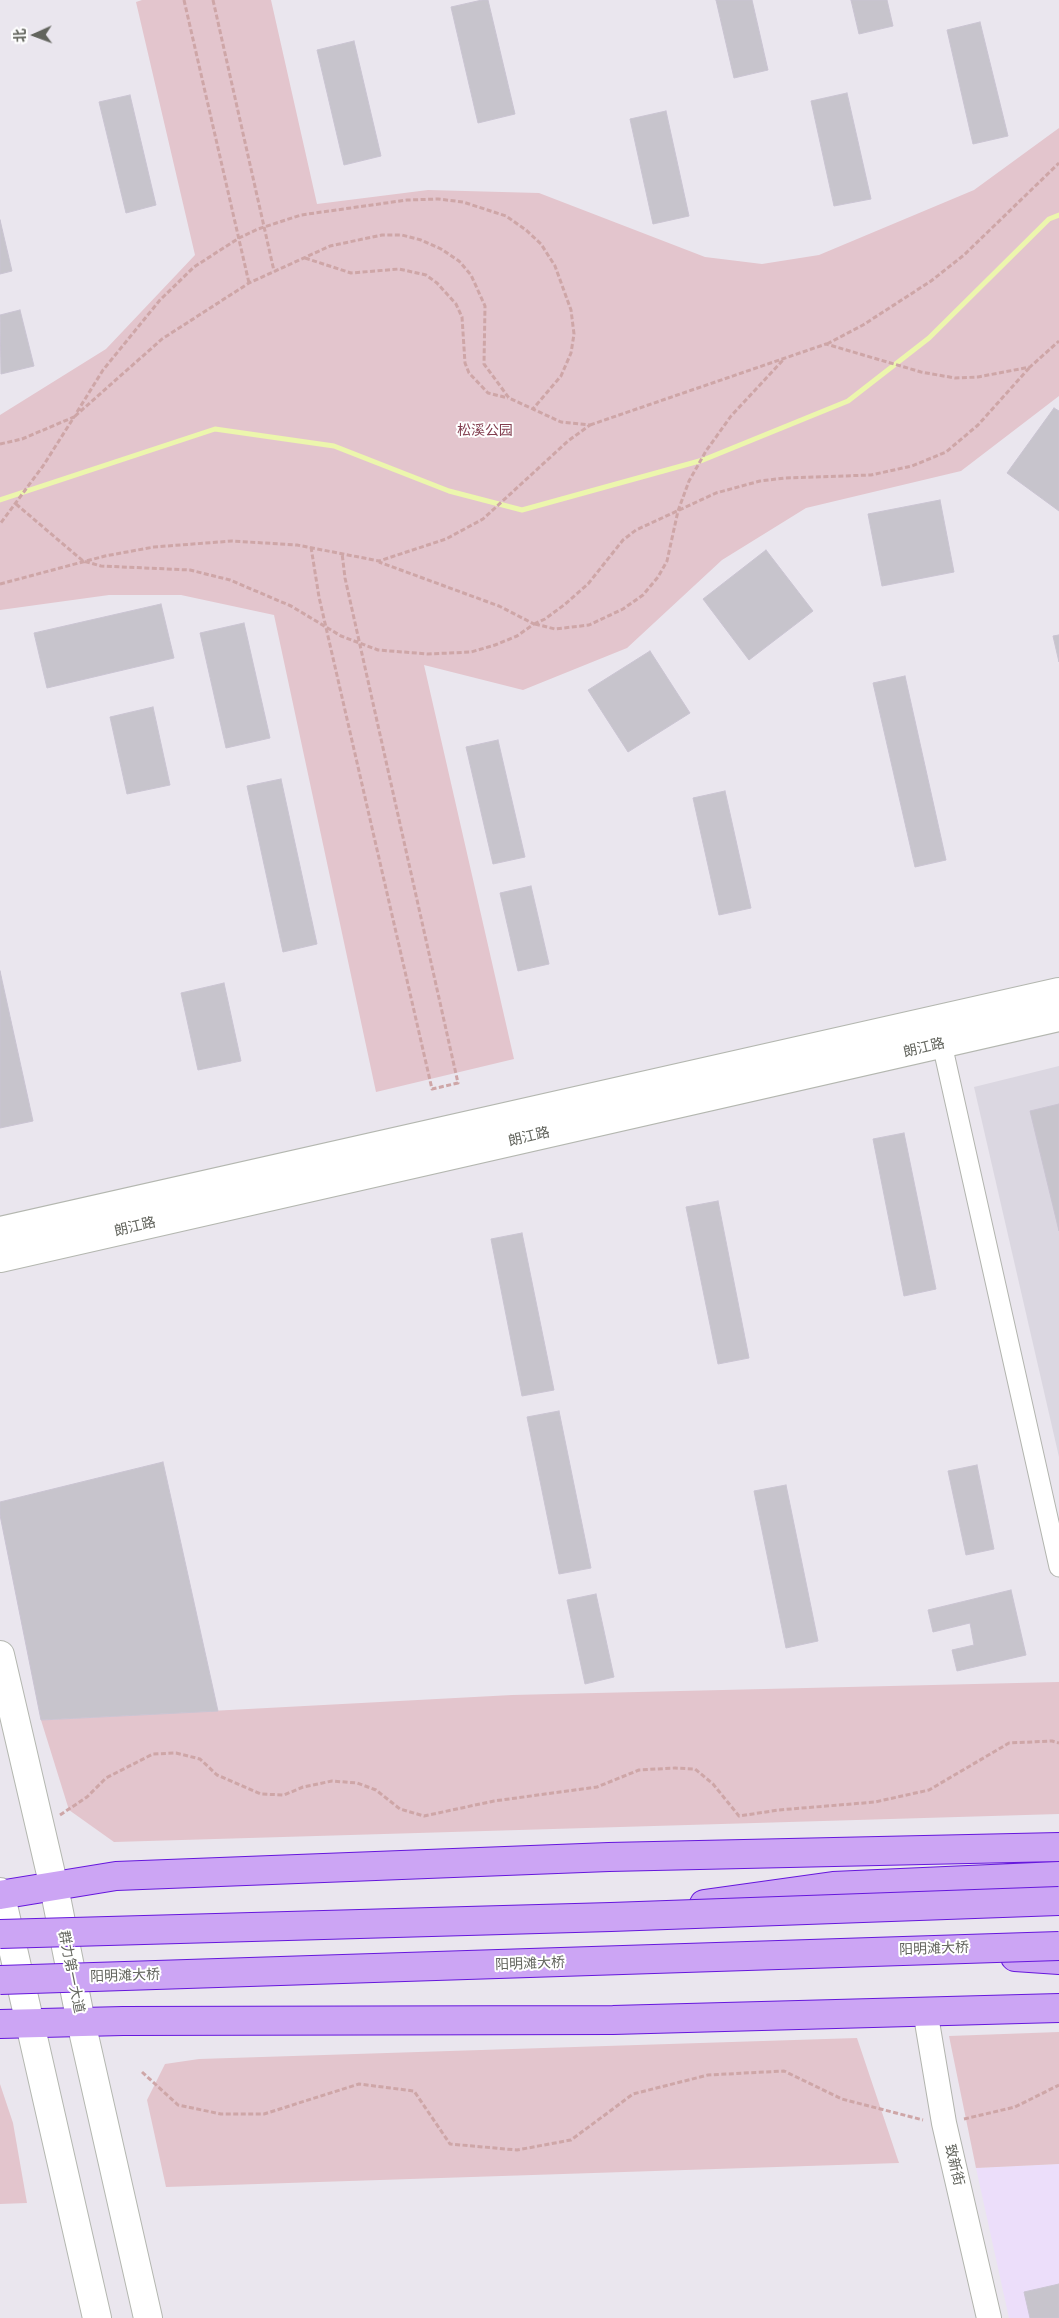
<!DOCTYPE html>
<html>
<head>
<meta charset="utf-8">
<style>
  body { margin:0 }
  #map { position:relative; width:1059px; height:2318px; overflow:hidden; background:#eae6ee; font-family:"PT Sans Narrow","Noto Sans SC",sans-serif }
  canvas { display:block }
  .north { position:absolute; left:10px; top:10px; width:50px; height:50px; -webkit-text-stroke:4px #fff; paint-order:stroke; rotate:268deg; font-size:14px; font-weight:700; line-height:20px; text-align:center; color:#62645d }
  .north::after { content:''; display:block; margin:auto; width:18px; height:22px; background:#62645d; clip-path:polygon(50% 0,100% 100%,50% 72%,0 100%) }
</style>
</head>
<body>
<div id="map">
<canvas width="1059" height="2318"></canvas>
<div class="north">北</div>
</div>
<script>
const context = document.querySelector('canvas').getContext('2d');
context.lineJoin = 'round';
function paint(path, color) {
  context.fillStyle = color;
  context.fill(path, 'evenodd');
}
function shape(rows) {
  const path = new Path2D();
  for (const r of rows) {
    path.moveTo(r[0], r[1]);
    for (let i = 2; i < r.length; i += 2) path.lineTo(r[i], r[i + 1]);
  }
  return path;
}
function trace(path, color, width, dash) {
  context.strokeStyle = color;
  context.lineWidth = width;
  context.lineCap = dash ? 'butt' : 'round';
  context.setLineDash(dash || []);
  context.stroke(path);
}
function write(font, color, halo, rows, align = 'center') {
  context.font = font + ' "PT Sans Narrow","Noto Sans SC",sans-serif';
  context.lineWidth = 4;
  context.setLineDash([]);
  context.textBaseline = 'middle';
  context.strokeStyle = halo;
  context.fillStyle = color;
  for (const [text, x, y, turn = 0] of rows) {
    context.save();
    context.translate(x, y);
    context.rotate((+turn || 0) * Math.PI / 180);
    context.textAlign = isNaN(turn) ? turn : align;
    if (halo) context.strokeText(text, 0, 0);
    context.fillText(text, 0, 0);
    context.restore();
  }
}
const commercial = shape([
  [1059,2164,1059,2318,1009,2318,976,2168]
]);
const education = shape([
  [1059,1066,1059,1457,974,1087]
]);
const green = shape([
  [142,0,271,0,317,204,428,190,539,193,705,257,762,264,819,255,974,190,1059,128,1059,396,961,471,806,508,722,560,627,648,523,690,424,665,514,1059,376,1092,274,615,181,595,109,595,0,610,0,415,106,349,195,255,136,2],
  [1059,1682,1059,1814,114,1842,69,1810,41,1720,512,1695],
  [1059,2032,1059,2164,976,2168,949,2036],
  [857,2038,899,2163,166,2187,147,2100,165,2064,199,2059],
  [0,2084,13,2123,27,2203,0,2204]
]);
const stream = shape([
  [0,500,215,429,334,446,449,491,522,510,703,460,848,401,929,338,1049,219,1059,215]
]);
const building = shape([
  [482,0,488,0,515,114,478,123,451,7,482,0],
  [716,0,752,0,768,70,734,78,716,0],
  [851,0,887,0,893,26,859,34,851,0],
  [980,22,1008,136,973,144,947,30,980,22],
  [354,41,381,156,344,165,317,50,354,41],
  [847,93,871,199,834,206,811,101,847,93],
  [130,95,156,205,126,213,99,102,130,95],
  [666,111,689,216,653,224,630,119,666,111],
  [0,220,12,271,0,274,0,220],
  [20,310,34,366,1,374,0,315,20,310],
  [1054,408,1059,411,1059,511,1007,473,1054,408],
  [940,500,954,572,882,586,868,514,940,500],
  [766,550,813,611,749,660,703,599,766,550],
  [161,604,174,658,47,688,34,633,161,604],
  [244,623,270,738,226,748,200,633,244,623],
  [1059,635,1059,662,1053,636,1059,635],
  [650,651,690,713,628,752,588,690,650,651],
  [905,676,946,860,915,867,873,683,905,676],
  [153,707,170,785,127,794,110,717,153,707],
  [498,740,525,857,493,864,466,747,498,740],
  [281,779,317,944,283,952,247,786,281,779],
  [725,791,751,908,719,915,693,798,725,791],
  [531,886,549,964,518,971,500,893,531,886],
  [0,971,33,1121,0,1128,0,971],
  [224,983,241,1061,198,1070,181,993,224,983],
  [1059,1104,1059,1231,1030,1111,1059,1104],
  [904,1133,936,1289,904,1296,873,1139,904,1133],
  [718,1201,749,1358,718,1364,686,1207,718,1201],
  [522,1233,554,1390,522,1396,491,1239,522,1233],
  [559,1411,591,1568,559,1574,527,1417,559,1411],
  [163,1462,218,1711,41,1720,0,1515,0,1502,163,1462],
  [977,1465,994,1549,966,1555,948,1471,977,1465],
  [786,1485,818,1641,786,1648,754,1491,786,1485],
  [1011,1590,1026,1655,957,1671,952,1650,974,1645,970,1623,933,1632,928,1610,1011,1590],
  [596,1594,614,1677,585,1684,567,1600,596,1594],
  [1059,2284,1059,2318,1030,2318,1024,2292,1059,2284]
]);
const path = shape([
  [184,0,249,283],
  [213,0,274,271],
  [305,258,351,273,399,269,426,275,437,283,456,304,462,317,465,363,469,373,488,393,508,398],
  [827,344,863,325,931,281,964,255,1059,163],
  [77,412,103,370,160,300,194,267,239,238,258,229,301,215,407,200,438,199,463,202,506,216,526,230,541,244,555,266,571,310,574,334,571,353,561,376,532,410],
  [590,425,826,344,921,372,955,378,978,377,1030,367,1059,341],
  [0,444,22,439,74,417,43,466,0,524],
  [16,504,83,561,101,566,190,570,230,580,291,606,341,636,378,650,428,654,471,652,495,645,517,636,534,624,499,606,379,562],
  [311,547,319,597,432,1089,458,1083,345,578,342,553],
  [0,584,105,556,154,547,232,541,297,545,379,561,446,539,483,519,568,441,590,425,561,422,509,398,484,364,485,306,471,275,459,261,441,249,421,240,402,235,382,235,330,246,249,283,162,339,74,417],
  [534,624,545,619,564,605,588,584,623,540,636,530,716,493,760,481,785,478,871,475,912,466,946,452,978,425,1030,367],
  [535,624,555,629,589,625,623,609,643,595,658,577,667,561,678,511,689,481,706,451,731,416,783,360],
  [60,1815,87,1797,106,1778,153,1754,176,1753,200,1759,217,1775,261,1794,284,1795,303,1787,332,1781,357,1783,376,1790,400,1809,424,1816,494,1801,597,1787,639,1770,675,1768,695,1769,713,1784,739,1816,779,1810,875,1802,929,1790,1009,1743,1052,1741,1059,1743],
  [142,2072,178,2105,221,2114,264,2114,359,2084,414,2091,450,2144,517,2150,571,2140,633,2094,708,2075,784,2071,842,2099,923,2120],
  [964,2119,1015,2107,1059,2085]
]);
const minor = shape([
  [942,1044,1059,1567]
]);
const tertiary = shape([
  [925,2010,944,2123,989,2318]
]);
const secondary = shape([
  [0,1231,1059,992],
  [0,1258,1059,1017],
  [0,1655,54,1887,81,2022,148,2318],
  [0,1892,97,2318]
]);
const trunk = shape([
  [0,1895,116,1876,609,1857,1059,1847],
  [704,1904,833,1886,1059,1876],
  [1015,1957,1059,1960],
  [0,2024,123,2021,613,2020,1059,2008]
]);
const trunkBridge = shape([
  [0,1934,611,1917,1059,1901],
  [0,1980,1059,1946]
]);
const parkNames = [
  ["松溪公园",485,431]
];
const streetNames = [
  ["朗江路",924,1048,-13],
  ["朗江路",529,1137,-13],
  ["朗江路",135,1227,-13],
  ["阳明滩大桥",934,1949,-2],
  ["阳明滩大桥",530,1964,-2],
  ["群力第一大道",71,1972,79],
  ["阳明滩大桥",125,1976,-2],
  ["致新街",954,2165,77]
];
paint(commercial, '#ecdefa');
paint(education, '#dbd7e1');
paint(green, '#e3c5cd');
trace(stream, '#ecf6ad', 5);
paint(building, '#c7c4cc');
trace(building, '#cac4d2', 1);
trace(minor, '#b2b4ae', 21);
trace(tertiary, '#b2b4ae', 26);
trace(secondary, '#b4b7b0', 30);
trace(trunk, '#6517dc', 30);
trace(path, '#cea6a7', 3, [5, 2.5]);
trace(minor, '#fff', 19);
trace(tertiary, '#fff', 24);
trace(secondary, '#fff', 28);
trace(trunk, '#cca5f4', 28);
trace(trunkBridge, '#6517dc', 30, []);
trace(trunkBridge, '#cca5f4', 28);
write('14px', '#823e4f', '#fff', parkNames);
write('14px', '#62645d', '#fff', streetNames);
</script>
</body>
</html>
